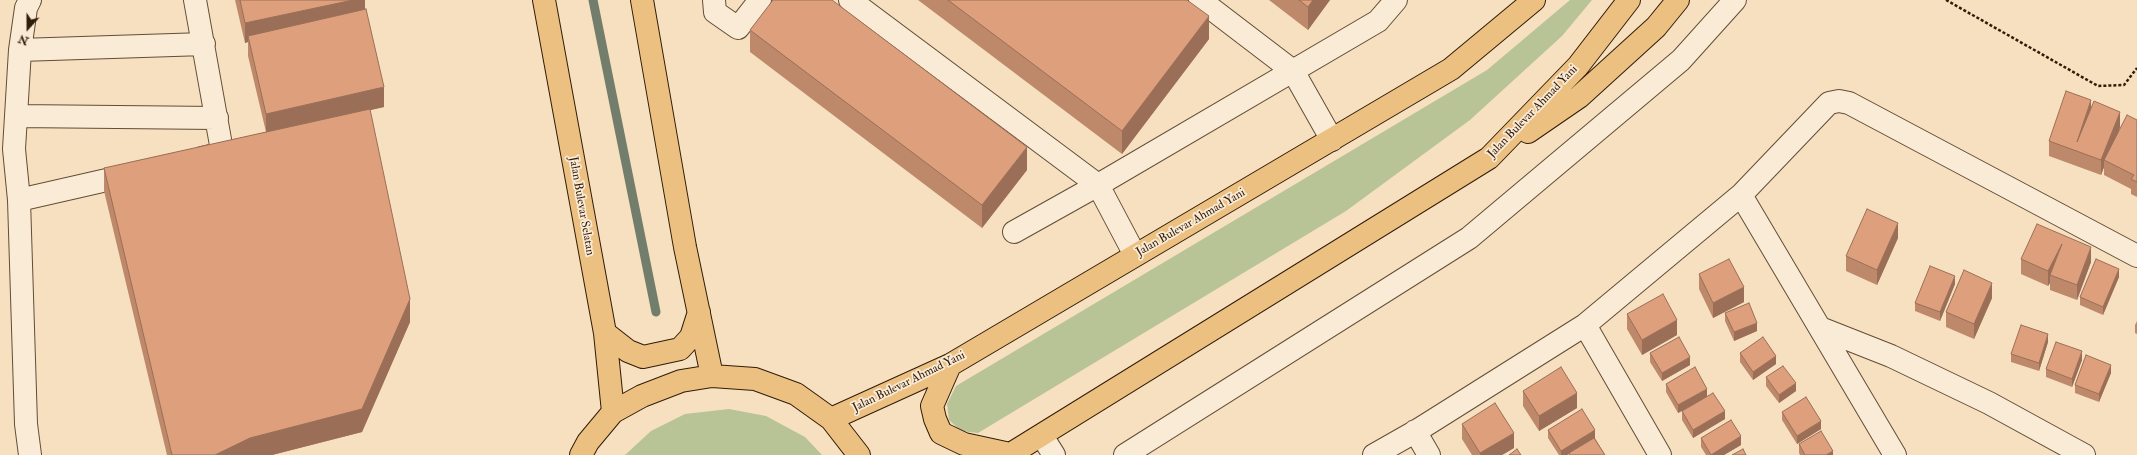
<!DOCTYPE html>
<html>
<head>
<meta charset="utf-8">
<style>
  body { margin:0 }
  #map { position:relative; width:2137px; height:455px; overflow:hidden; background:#f7e0c0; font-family:"IM FELL Double Pica",serif }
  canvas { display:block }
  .north { position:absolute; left:8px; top:8px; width:40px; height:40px; -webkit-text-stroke:3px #faebd6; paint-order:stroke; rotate:201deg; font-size:11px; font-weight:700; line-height:16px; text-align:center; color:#311c08 }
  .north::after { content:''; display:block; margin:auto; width:14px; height:18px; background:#311c08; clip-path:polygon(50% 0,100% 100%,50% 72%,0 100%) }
</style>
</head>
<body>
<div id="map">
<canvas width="2137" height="455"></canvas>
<div class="north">N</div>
</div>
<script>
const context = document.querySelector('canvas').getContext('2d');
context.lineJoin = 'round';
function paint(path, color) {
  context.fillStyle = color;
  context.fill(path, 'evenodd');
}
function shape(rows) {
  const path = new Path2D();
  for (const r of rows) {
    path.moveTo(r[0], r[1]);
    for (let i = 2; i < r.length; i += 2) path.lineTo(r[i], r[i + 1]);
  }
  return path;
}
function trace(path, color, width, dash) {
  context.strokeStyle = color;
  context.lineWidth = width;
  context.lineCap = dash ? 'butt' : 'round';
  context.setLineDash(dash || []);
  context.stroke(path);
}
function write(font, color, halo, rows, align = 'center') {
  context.font = font + ' "IM FELL Double Pica",serif';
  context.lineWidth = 3.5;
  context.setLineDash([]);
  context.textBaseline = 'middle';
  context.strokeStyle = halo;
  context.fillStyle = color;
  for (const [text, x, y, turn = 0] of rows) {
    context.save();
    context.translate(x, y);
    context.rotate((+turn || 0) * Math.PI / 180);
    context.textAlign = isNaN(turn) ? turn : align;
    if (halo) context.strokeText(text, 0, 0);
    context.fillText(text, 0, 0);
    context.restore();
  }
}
const green = shape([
  [1570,0,1592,0,1562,36,1470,120,1346,211,978,433,961,431,949,420,947,404,956,386,1487,70],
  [729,409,766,416,805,437,822,455,625,455,651,431,685,414]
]);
const stream = shape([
  [593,0,656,312]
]);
const path = shape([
  [1946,0,2098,86,2124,85,2137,68]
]);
const minor = shape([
  [195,0,221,145,219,152,215,155,202,158],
  [714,0,715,12,738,28,760,0],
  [850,0,1098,185,1135,255],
  [1200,0,1293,71,1332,140],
  [20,50,204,44],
  [17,116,217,118],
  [1741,195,1895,455],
  [19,200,14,149,20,50,26,8,30,0],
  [1014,232,1098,185,1378,21,1396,0],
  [1585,325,1660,455],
  [1820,328,1891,356,1989,403,2084,455],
  [1415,431,1429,455],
  [1042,436,1054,455],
  [30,455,26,424,19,200,133,174],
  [1125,455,1469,238,1681,60,1735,0],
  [1374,455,1418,430,1585,325,1741,195,1829,103,1839,101,1849,103,2137,256]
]);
const major = shape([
  [544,0,605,333,613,412],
  [642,0,685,247,712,376],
  [1528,132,1579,97,1656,27,1678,0],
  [605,333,628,351,643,357,680,349,691,337,699,312],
  [950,365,932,406,935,419,941,433,964,444,1010,454],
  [831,419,950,365,1451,69,1534,0],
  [581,455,588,442,613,412,642,396,681,381,712,376,755,379,796,394,831,419,859,455],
  [1009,455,1489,158,1578,66,1629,0]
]);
const wall = shape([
  [235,0,365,0,365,9,384,107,370,110,410,322,362,432,272,455,167,455,104,191,104,168,266,132,248,56,248,42,245,43],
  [918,0,1187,0,1209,39,1122,154],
  [1269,0,1330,0,1308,30],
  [750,30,1027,170,982,228,750,52],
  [2091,110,2120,127,2118,134,2137,120,2137,197,2131,194,2131,189,2104,175,2104,167,2101,175,2049,156,2049,141],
  [1898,238,1877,285,1846,271,1846,256],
  [2021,259,2091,262,2077,300,2050,290,2050,283,2048,286,2021,274],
  [1699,274,1744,302,1713,318,1699,289],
  [2119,277,2103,315,2080,305,2080,297],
  [1955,284,1940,321,1915,311,1915,303],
  [1992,298,1974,339,1946,327,1946,312],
  [1725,313,1757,331,1734,341,1725,321],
  [1627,314,1677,335,1642,355,1627,329],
  [2137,321,2137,334,2135,333,2135,325],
  [2048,342,2039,371,2011,362,2011,354],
  [1650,353,1690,365,1662,381,1650,362],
  [1740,353,1776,364,1753,380,1740,362],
  [2082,360,2072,387,2046,377,2046,369],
  [2111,373,2099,402,2075,393,2075,385],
  [1766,377,1796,391,1779,403,1766,386],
  [1666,384,1707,396,1725,419,1693,438,1682,420,1682,411,1691,406,1678,413,1666,392],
  [1523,391,1577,408,1539,431,1523,406],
  [1782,412,1821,429,1797,444,1782,420],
  [1462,424,1514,448,1502,455,1472,455,1462,439],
  [1548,430,1595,438,1605,455,1569,455,1569,454,1567,455,1559,455,1548,438],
  [1701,438,1741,445,1724,455,1706,455,1701,447],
  [1799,444,1833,455,1800,455,1799,453]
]);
const shadedWall = shape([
  [353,0,365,0,365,17,248,36,248,42,245,43,245,23],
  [1313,0,1330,0,1308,30,1308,7],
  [1209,16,1209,39,1122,154,1122,131],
  [384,87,384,107,266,134,266,114],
  [2091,100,2091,115,2077,142],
  [2120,112,2120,127,2107,161,2104,160,2104,167,2101,175,2101,160],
  [1027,147,1027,170,982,228,982,205],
  [1898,223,1898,238,1877,285,1877,270],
  [2062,244,2050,275,2050,283,2048,286,2048,271],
  [2091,247,2091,262,2077,300,2077,285],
  [2119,269,2119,277,2103,315,2103,307],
  [1955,276,1955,284,1940,321,1940,312],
  [1992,283,1992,298,1974,339,1974,324],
  [1744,287,1744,302,1713,318,1713,303],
  [410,299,410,322,362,432,272,455,215,455],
  [1677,320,1677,335,1642,355,1642,340],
  [1757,323,1757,331,1734,341,1734,332],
  [2048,334,2048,342,2039,371,2039,363],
  [2082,351,2082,360,2072,387,2072,379],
  [1776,356,1776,364,1753,380,1753,372],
  [1690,357,1690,365,1662,381,1662,373],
  [2111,365,2111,373,2099,402,2099,394],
  [1796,383,1796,391,1779,403,1779,395],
  [1707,389,1707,397,1678,413,1678,405],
  [1577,393,1577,408,1539,431,1539,416],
  [1725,411,1725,419,1693,438,1693,430],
  [1821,421,1821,429,1797,444,1797,436],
  [1595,430,1595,438,1569,453,1569,454,1567,455,1561,455,1561,451],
  [1514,433,1514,448,1502,455,1480,455,1480,453],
  [1741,436,1741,445,1724,455,1711,455],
  [1833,451,1833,455,1826,455]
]);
const building = shape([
  [240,0,353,0,245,23,240,0],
  [773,0,832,0,1027,147,982,205,750,30,773,0],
  [948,0,1187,0,1209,16,1122,131,948,0],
  [1299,0,1313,0,1308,7,1299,0],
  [366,9,384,87,266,114,248,36,366,9],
  [2066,91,2091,100,2077,142,2094,101,2120,112,2101,160,2049,141,2066,91],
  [370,109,410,299,362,409,250,438,215,455,172,455,104,168,370,109],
  [2127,115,2137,120,2137,182,2131,179,2134,175,2104,160,2127,115],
  [1867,209,1898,223,1877,270,1846,256,1867,209],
  [2037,224,2091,247,2077,285,2050,275,2062,244,2048,271,2021,259,2037,224],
  [1729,259,1744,287,1713,303,1699,274,1729,259],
  [2096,259,2119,269,2103,307,2080,297,2096,259],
  [1930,266,1955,276,1940,312,1915,303,1930,266],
  [1964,270,1992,283,1974,324,1946,312,1964,270],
  [1663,294,1677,320,1642,340,1627,314,1663,294],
  [1749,303,1757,323,1734,332,1725,313,1749,303],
  [2021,325,2048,334,2039,363,2011,354,2021,325],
  [1679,337,1690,357,1662,373,1650,353,1679,337],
  [1763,337,1776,356,1753,372,1740,353,1763,337],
  [2056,342,2082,351,2072,379,2046,369,2056,342],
  [2086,355,2111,365,2099,394,2075,385,2086,355],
  [1783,366,1796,383,1779,395,1766,377,1783,366],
  [1561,367,1577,393,1539,416,1523,391,1561,367],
  [1695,367,1707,389,1678,405,1666,384,1695,367],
  [1713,393,1725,411,1693,430,1682,411,1713,393],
  [1806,397,1821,421,1797,436,1782,412,1806,397],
  [1495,403,1514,433,1480,453,1462,424,1495,403],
  [1582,409,1595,430,1561,451,1548,430,1582,409],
  [1731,420,1741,436,1711,455,1701,438,1731,420],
  [1821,431,1833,451,1826,455,1805,455,1799,444,1821,431],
  [1594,438,1605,455,1570,455,1569,453,1594,438],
  [1517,449,1521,455,1509,455,1517,449],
  [1743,449,1746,455,1732,455,1743,449]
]);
const streetNames = [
  ["Jalan Bulevar Ahmad Yani",1533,112,-46],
  ["Jalan Bulevar Selatan",581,206,80],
  ["Jalan Bulevar Ahmad Yani",1191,223,-30],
  ["Jalan Bulevar Ahmad Yani",909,382,-26]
];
paint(green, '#b8c396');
trace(stream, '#727d6c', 9);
trace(minor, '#624d36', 24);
trace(major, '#311c08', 24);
trace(path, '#311c08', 2.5, [3, 2]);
trace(minor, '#faebd6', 22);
trace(major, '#ecc080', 22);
paint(wall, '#be896b');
paint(shadedWall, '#9b6f57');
paint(building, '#dd9f7c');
trace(building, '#9b6f57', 1);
write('12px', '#311c08', '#faebd6', streetNames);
</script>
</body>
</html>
